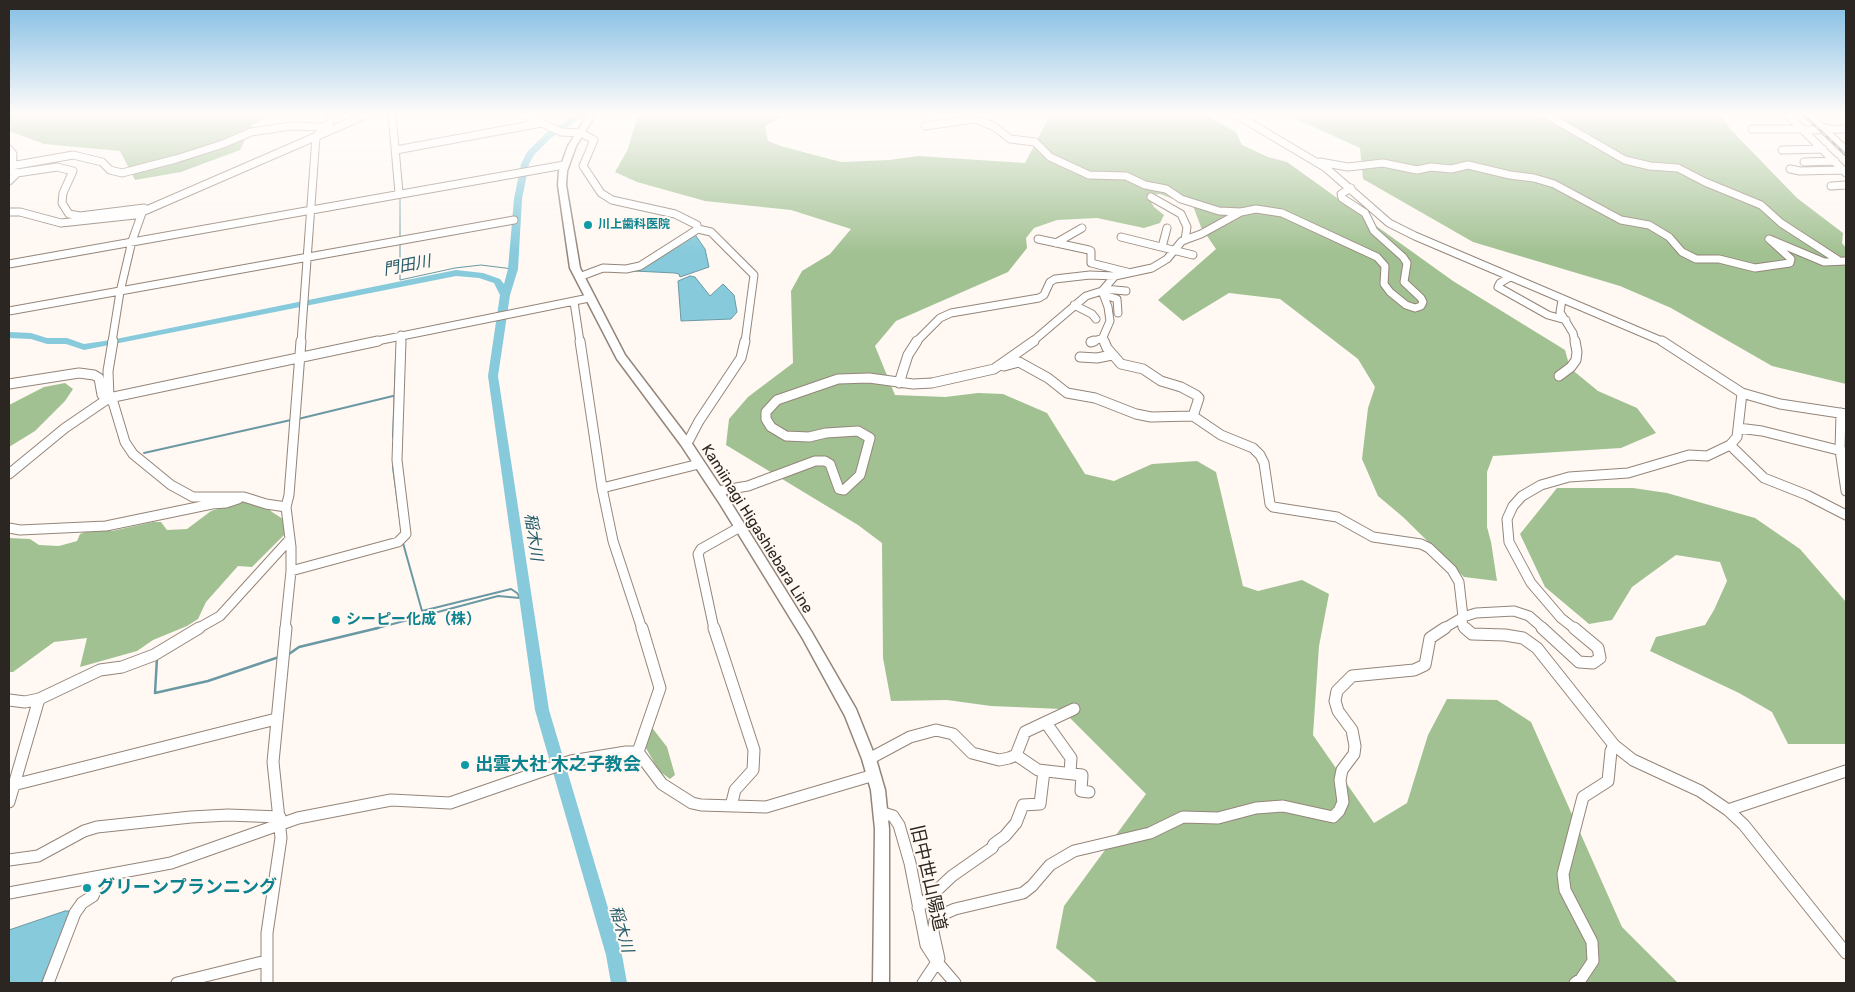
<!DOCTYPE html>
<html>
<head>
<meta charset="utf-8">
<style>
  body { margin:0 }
  #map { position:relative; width:1855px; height:992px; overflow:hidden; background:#fff8f3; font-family:Rubik,sans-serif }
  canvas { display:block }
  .frame { position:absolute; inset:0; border:10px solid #2b2621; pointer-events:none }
</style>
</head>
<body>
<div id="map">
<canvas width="1855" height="992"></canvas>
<div class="frame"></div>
</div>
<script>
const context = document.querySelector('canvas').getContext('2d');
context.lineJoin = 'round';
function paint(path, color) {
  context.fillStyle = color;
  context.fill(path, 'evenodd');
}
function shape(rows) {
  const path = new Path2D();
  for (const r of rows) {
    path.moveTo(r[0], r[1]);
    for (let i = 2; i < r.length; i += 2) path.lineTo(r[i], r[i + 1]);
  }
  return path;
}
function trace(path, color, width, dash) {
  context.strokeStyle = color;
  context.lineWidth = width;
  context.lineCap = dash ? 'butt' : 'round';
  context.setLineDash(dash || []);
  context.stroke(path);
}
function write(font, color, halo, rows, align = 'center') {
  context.font = font + ' Rubik,"Noto Sans JP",sans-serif';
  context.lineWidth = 4;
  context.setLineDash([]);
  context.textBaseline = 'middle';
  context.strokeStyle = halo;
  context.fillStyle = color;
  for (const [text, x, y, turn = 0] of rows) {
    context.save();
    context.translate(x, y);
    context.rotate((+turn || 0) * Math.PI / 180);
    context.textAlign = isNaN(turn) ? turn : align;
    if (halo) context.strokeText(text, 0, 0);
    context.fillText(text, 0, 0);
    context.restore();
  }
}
const forest = shape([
  [9,114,262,114,267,117,252,125,240,150,181,172,135,180,120,151,44,144,9,131],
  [638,114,788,114,765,126,768,141,781,146,841,162,889,160,918,156,1025,163,1049,117,1047,114,1205,114,1236,132,1242,145,1268,157,1287,162,1453,281,1565,350,1570,368,1598,391,1637,408,1656,433,1621,448,1493,456,1487,472,1487,527,1491,542,1497,581,1464,577,1403,517,1378,496,1362,459,1368,408,1375,387,1358,359,1280,299,1229,293,1183,321,1158,300,1216,249,1201,227,1193,206,1160,194,1147,195,1154,207,1164,215,1160,223,1144,228,1097,218,1057,220,1034,228,1026,238,1027,248,1008,272,896,321,875,346,895,395,945,397,978,393,1003,394,1047,413,1085,474,1114,481,1152,464,1197,461,1216,472,1243,586,1258,591,1302,580,1329,594,1319,646,1313,735,1374,823,1407,803,1428,735,1447,699,1497,700,1531,722,1622,927,1678,983,1098,983,1056,948,1064,906,1146,794,1061,709,991,706,947,700,891,701,883,658,882,543,858,525,726,445,729,419,748,397,793,363,791,291,802,271,830,254,851,229,791,210,705,201,637,182,615,172,628,149],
  [1285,114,1720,114,1731,130,1797,198,1843,233,1842,243,1846,248,1846,384,1772,366,1671,308,1620,286,1473,242,1363,179,1360,148],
  [65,383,73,389,65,401,35,431,9,447,9,405,44,387],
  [1557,488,1633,488,1667,493,1755,518,1800,549,1846,602,1846,744,1788,744,1772,712,1739,693,1650,651,1656,637,1705,625,1714,610,1727,581,1720,562,1676,555,1632,587,1612,620,1589,624,1545,587,1520,534],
  [247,496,262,502,272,512,283,519,285,528,284,535,252,567,238,566,206,602,198,619,187,626,153,640,137,651,80,667,87,638,54,642,13,672,9,672,9,538,30,539,39,545,59,546,77,541,80,534,93,529,106,528,112,531,153,522,161,522,167,530,187,529,211,511,231,505],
  [650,725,667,747,675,775,670,779,659,771,643,743]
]);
const water = shape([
  [694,233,705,249,709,267,680,277,679,274,675,273,634,271,694,233],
  [690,276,695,277,710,296,723,284,734,295,737,312,731,319,681,321,678,281,690,276],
  [65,911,69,911,69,917,41,983,9,983,9,930,65,911]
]);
const streamFar2 = shape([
  [1801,114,1815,128],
  [1820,132,1846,157],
  [400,197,400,239],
  [400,242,400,280,455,268,481,265,513,269]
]);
const streamFar1 = shape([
  [298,419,393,396],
  [393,437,396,359],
  [144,453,291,420],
  [393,467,401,526],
  [403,543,422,611,511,589,517,593,527,608],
  [374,629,498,596,520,598]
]);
const stream = shape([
  [289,654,299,647,378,628],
  [157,658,155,693,208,681,279,657]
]);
const river = shape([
  [577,114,586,114,551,138,534,155,529,164,522,199,518,269,510,295,498,376,549,710,622,955,627,983,611,983,606,955,535,710,488,376,500,295,494,283,479,278,456,276,84,350,66,344,47,344,31,339,9,338,9,332,31,333,47,338,67,338,84,344,111,340,456,270,483,273,500,279,504,284,508,269,514,199,521,164,527,152,545,134,577,114]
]);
const minorFar2 = shape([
  [392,114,399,193],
  [522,114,561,132,581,133,594,140,583,166,601,193,612,200,675,214,697,225,698,229],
  [1235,114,1326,168,1389,223,1415,236,1664,342],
  [1545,114,1625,160,1650,166,1678,168,1705,182,1761,205,1781,223,1838,260],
  [1787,114,1846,173],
  [1808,114,1822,128,1827,128],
  [925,126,975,119,995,127,1010,139,1035,142,1050,157,1089,175,1126,176,1145,185,1166,189,1181,199,1219,211,1241,212,1256,209,1282,213,1377,257,1385,266,1384,284,1390,292,1406,305,1415,308,1421,306,1423,302,1421,298,1404,282,1407,263,1403,257,1374,231,1365,213,1342,198,1341,194,1351,188],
  [1752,129,1802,129],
  [1803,130,1846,129],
  [1824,130,1846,150],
  [9,149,13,154,12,171,17,173,57,167,73,171,63,193,62,203,69,214,80,216,144,208],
  [396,150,541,123],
  [1782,150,1823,149],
  [1320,162,1348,167,1383,163,1417,170,1431,167,1451,169,1468,165,1510,175,1534,178,1554,184,1621,220,1649,225,1669,237,1682,252,1696,259,1719,259,1755,268,1790,263,1791,259,1769,239,1824,262,1846,261],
  [1804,162,1835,161],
  [11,166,73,155,102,162,110,170,122,173,176,159,223,144,251,132,291,126,323,127],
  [1790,169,1800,171,1843,170],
  [9,181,17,173],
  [1831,186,1846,185],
  [1151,197,1181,214,1187,227,1185,240],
  [9,212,20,212,61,223,135,215,368,114],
  [1121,237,1193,255],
  [1038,239,1089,250,1091,251,1091,263,1127,272],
  [1056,243,1082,228],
  [1162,247,1167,228],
  [9,264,564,165],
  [579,277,603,268,626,269,640,266,698,229,711,232,754,275,745,342],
  [1510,277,1500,283,1498,287,1548,315,1566,320],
  [1104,289,1126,291],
  [1102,291,1108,307,1110,321,1103,337,1105,342],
  [1104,295,1117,299,1118,313],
  [1562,300,1560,312,1573,333,1575,342],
  [574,302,580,342],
  [1074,305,1092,314,1096,319],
  [9,311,514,220],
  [112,342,120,292,132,241,142,213],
  [301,342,316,137,330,122,332,114],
  [372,342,589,298],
  [401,342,401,335],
  [916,342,940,318,951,313,1039,298,1044,295,1050,282,1055,279,1090,275,1115,276],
  [1032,342,1086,296,1102,291,1115,276,1152,268,1167,259,1182,241,1201,234,1241,212],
  [1091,342,1103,338]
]);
const minorFar1 = shape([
  [580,341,602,488,613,541,642,629],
  [1104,341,1107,348,1121,364,1143,369,1161,381,1181,387,1196,395,1199,398,1193,416],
  [1662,341,1742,393,1780,404,1846,414],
  [1091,342,1094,341],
  [1080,357,1097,358,1112,355],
  [1004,366,1019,362,1048,378,1067,393,1095,398,1136,414,1151,417,1193,416,1221,435,1253,448,1260,455,1264,463,1270,504,1273,507,1337,517,1373,537,1421,544,1429,548,1452,570,1459,582,1463,617],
  [1559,376,1571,367,1576,360,1577,352,1575,341],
  [899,383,908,355,917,341],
  [9,384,79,373,94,375,99,378,102,395,113,402,125,442,133,454,171,485,193,497,244,497,266,504,286,507],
  [109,398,108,371,113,341],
  [1841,413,1840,450,1846,491],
  [1738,428,1762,431,1846,452],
  [685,442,689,440,699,421,741,358,745,341],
  [1730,445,1764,478,1807,495,1846,515],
  [9,474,65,428,109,398,378,341],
  [602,488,699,464],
  [718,491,748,486,815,461,825,461,830,464,839,489,844,490,860,475,870,438,858,431,826,433,809,437,786,436,771,427,766,419,766,412,777,400,838,379,869,378,913,384,932,383,994,369,1034,341],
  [9,528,20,530,106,526,212,504,226,503,238,499],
  [291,571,398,542,406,534,397,460,401,341],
  [1462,620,1463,627,1466,629],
  [197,629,220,616,290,539],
  [285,629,291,571,291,547,286,507,289,495,301,341],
  [714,629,698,554,701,549,740,527],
  [1443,629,1463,617,1476,613,1514,611,1529,616,1544,629],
  [1575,629,1561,618,1531,583,1509,542,1507,519,1513,506,1522,496,1541,485,1569,477,1628,473,1689,455,1707,456,1730,445,1737,437,1742,393]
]);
const minor = shape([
  [714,628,754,750,753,770,735,790,731,806],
  [1465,628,1472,634,1505,635,1523,638,1537,648,1614,745,1633,760,1700,791,1728,810,1744,825,1846,953],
  [1542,628,1579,662,1593,663,1600,658,1598,648,1574,628],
  [9,700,25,702,39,699,100,670,122,667,154,655,199,628],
  [1046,723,1071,758,1070,773],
  [638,752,660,688,642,628],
  [638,752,662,784,692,803,701,805,766,807,874,775],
  [1016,755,1038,770,1082,775,1081,791,1089,792],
  [869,759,910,737,936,730,953,734,972,753,999,760,1009,758,1016,755,1025,732,1074,709],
  [9,786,276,719],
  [9,802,39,699],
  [1728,810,1846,771],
  [880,812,893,816,899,825,910,863,926,945,937,962,955,983],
  [9,860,38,856,84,831,97,827,191,817,228,815,280,817],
  [9,893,171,863,298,818,391,800,450,803,571,761,626,752,638,752],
  [918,908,952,876,992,848,994,844,1005,836,1016,823,1023,805,1040,804,1044,771],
  [48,983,75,913,82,903,93,896,101,876],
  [177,983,266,961],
  [267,983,267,933,281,838,273,762,286,628],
  [923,983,939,959,933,932,935,921,939,916,955,909,1023,893,1032,886,1050,865,1074,851,1150,833,1183,817,1218,818,1256,808,1283,806,1333,817,1339,811,1343,802,1340,780,1342,770,1354,754,1355,746,1352,730,1338,711,1335,701,1337,691,1352,676,1414,670,1425,665,1430,638,1445,628],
  [1575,983,1581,979,1593,961,1592,942,1565,890,1563,874,1583,797,1608,781,1611,751,1614,745]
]);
const major = shape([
  [588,114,596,114,576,146,567,171,566,185,580,268,625,355,689,439,728,498,811,631,856,709,876,759,885,790,889,829,889,983,873,983,875,829,871,790,862,759,845,716,803,639,720,504,681,445,617,359,570,268,558,185,559,171,568,146,588,114]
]);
const rail = shape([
  [1803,114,1846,155]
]);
const markers = [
  [588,225,5,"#0f9aa8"],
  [336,620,5,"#0f9aa8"],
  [465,765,5,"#0f9aa8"],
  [87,888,5,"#0f9aa8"]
];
const farCulturenames = [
  ["川上歯科医院",598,225]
];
const streetNames = [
  ["Kamiinagi Higashiebara Line",757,529,58]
];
const cultureNames = [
  ["シーピー化成（株）",346,620]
];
const waterNames = [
  ["門田川",407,266,-11],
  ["稲木川",533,537,82],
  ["稲木川",621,929,74]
];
const nearCulturenames = [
  ["出雲大社 木之子教会",475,765],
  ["グリーンプランニング",97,888]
];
const nearStreetnames = [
  ["旧中世山陽道",928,878,77]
];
paint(forest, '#a2c192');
paint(water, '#86cadb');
trace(water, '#6b99a3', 1);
trace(streamFar2, '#6b99a3', 1);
trace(streamFar1, '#6b99a3', 2);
trace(stream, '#6b99a3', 2.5);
paint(river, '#86cadb');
trace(minorFar2, '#948579', 9);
trace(minorFar1, '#948579', 11);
trace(minor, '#948579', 13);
trace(major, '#948579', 3);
trace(minorFar2, '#fff', 7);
trace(minorFar1, '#fff', 9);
trace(minor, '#fff', 11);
paint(major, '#fff');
trace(rail, '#5e5853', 2.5);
trace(rail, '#fff8f3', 1, [4.5]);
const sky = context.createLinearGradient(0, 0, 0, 253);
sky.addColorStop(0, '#81bde3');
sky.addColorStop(0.45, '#fffcfa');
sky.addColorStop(1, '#fffcfa00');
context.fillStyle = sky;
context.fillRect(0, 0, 1855, 253);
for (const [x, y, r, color] of markers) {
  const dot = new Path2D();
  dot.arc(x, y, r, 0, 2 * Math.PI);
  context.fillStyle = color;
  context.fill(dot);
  trace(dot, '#fff8f3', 2);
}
write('bold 12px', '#0d838f', '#fff8f3', farCulturenames, 'left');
write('15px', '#2b2621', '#fff8f3', streetNames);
write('bold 15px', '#0d838f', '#fff8f3', cultureNames, 'left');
write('italic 16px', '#235b68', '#fff8f3', waterNames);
write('bold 18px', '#0d838f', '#fff8f3', nearCulturenames, 'left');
write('18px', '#2b2621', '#fff8f3', nearStreetnames);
</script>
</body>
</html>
